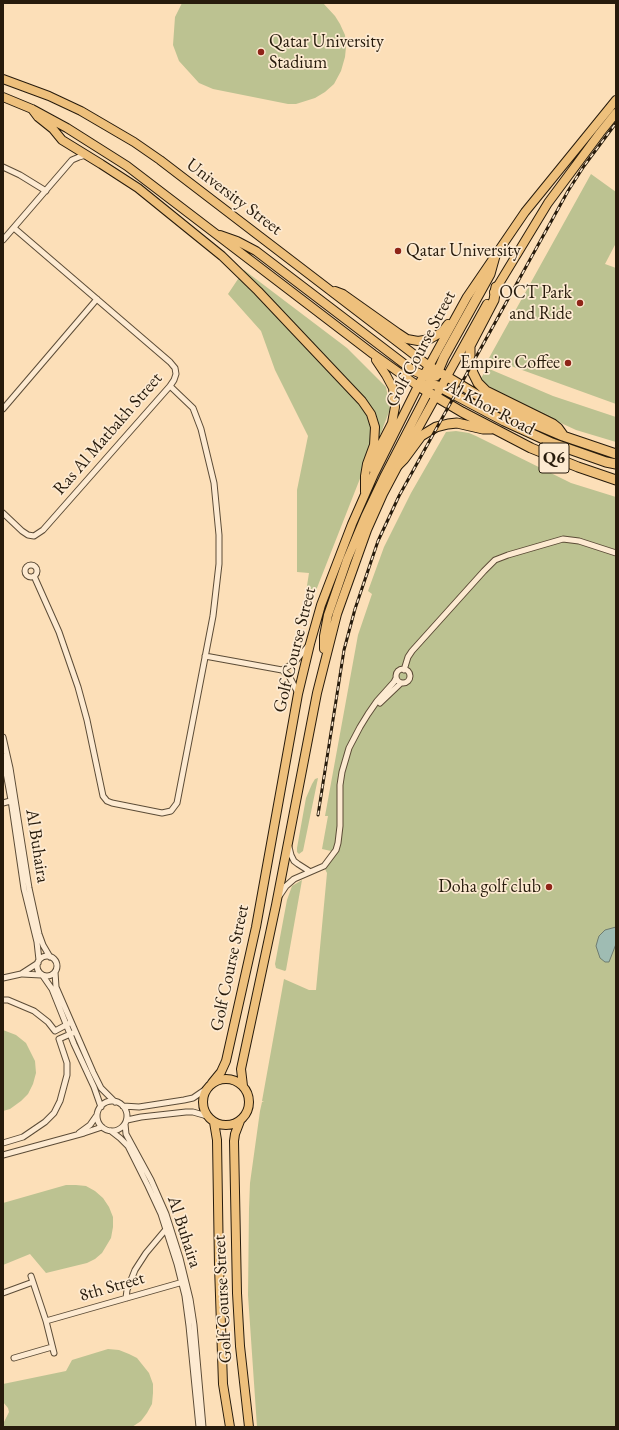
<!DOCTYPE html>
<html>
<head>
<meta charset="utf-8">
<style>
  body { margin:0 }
  #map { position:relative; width:619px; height:1430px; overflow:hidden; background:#fcdfb8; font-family:"EB Garamond",serif }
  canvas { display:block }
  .frame { position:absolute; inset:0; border:4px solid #271b0c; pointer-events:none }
</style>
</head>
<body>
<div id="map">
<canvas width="619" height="1430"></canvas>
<div class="frame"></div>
</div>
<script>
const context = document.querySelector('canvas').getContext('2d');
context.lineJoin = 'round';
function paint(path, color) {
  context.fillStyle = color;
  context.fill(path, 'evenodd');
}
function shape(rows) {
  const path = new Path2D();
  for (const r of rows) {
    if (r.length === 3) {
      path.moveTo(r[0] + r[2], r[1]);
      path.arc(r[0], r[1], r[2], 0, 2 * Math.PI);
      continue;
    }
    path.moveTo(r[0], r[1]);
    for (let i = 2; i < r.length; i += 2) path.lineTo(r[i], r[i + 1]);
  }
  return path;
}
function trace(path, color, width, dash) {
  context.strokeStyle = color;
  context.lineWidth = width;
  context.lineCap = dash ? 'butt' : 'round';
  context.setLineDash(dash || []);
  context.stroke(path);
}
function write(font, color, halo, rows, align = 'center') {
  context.font = font + ' "EB Garamond",serif';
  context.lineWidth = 3.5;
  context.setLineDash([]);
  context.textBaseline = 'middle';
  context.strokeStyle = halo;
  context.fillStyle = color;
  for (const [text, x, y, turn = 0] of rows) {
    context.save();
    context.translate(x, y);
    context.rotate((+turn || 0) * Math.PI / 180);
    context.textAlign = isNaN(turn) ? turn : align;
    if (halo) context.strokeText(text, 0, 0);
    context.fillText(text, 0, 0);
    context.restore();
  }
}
const green = shape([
  [182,3,323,3,335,16,340,24,345,35,346,47,345,57,341,71,334,84,325,92,315,98,296,104,288,104,213,89,199,83,179,61,173,45,175,17],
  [591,174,616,192,616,243,605,264,616,268,616,404,489,358],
  [244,270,347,348,386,387,390,409,381,433,361,476,315,593,306,592,309,573,297,572,297,490,308,436,275,370,261,331,228,294],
  [487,368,553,396,616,417,616,442,576,430,505,397,480,380],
  [456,431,469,433,476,436,571,483,616,497,616,1427,257,1427,248,1295,249,1209,250,1183,260,1111,262,1102,264,1101,262,1101,284,979,309,990,316,990,327,873,322,863,325,862,331,851,322,849,328,816,325,816,358,635,372,594,368,591,384,547,411,493,446,432],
  [318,778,303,851,299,854,297,852,297,848,306,798,312,784,315,779],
  [302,880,286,970,285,971,276,968,275,964,287,900,292,886],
  [3,1030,16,1035,26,1043,35,1061,36,1073,33,1084,28,1094,21,1101,10,1109,3,1111],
  [66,1185,76,1185,86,1186,95,1191,103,1198,109,1207,113,1217,113,1227,111,1238,102,1253,95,1259,87,1263,46,1273,30,1254,3,1265,3,1203],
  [108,1349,119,1350,129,1354,137,1358,149,1373,153,1384,153,1393,152,1404,147,1413,141,1421,132,1427,3,1427,3,1424,9,1412,8,1408,3,1402,3,1384,66,1371,72,1360]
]);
const water = shape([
  [616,927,616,944,609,962,605,962,600,958,596,946,598,939,599,936,605,930,616,927]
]);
const street = shape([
  [3,167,20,175,46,191],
  [3,240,72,160,79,157,86,155],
  [3,409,97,299],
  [3,513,22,531,28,535,34,536,43,530,170,386,174,380,176,374,175,368,170,362,14,228],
  [31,571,6],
  [34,576,59,632,78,687,87,720,103,796,107,801,112,803,162,813,171,811,177,803,213,616,219,564,219,535,214,483,201,429,193,408,170,386],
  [205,656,282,670,289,676,298,693],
  [403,676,7],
  [282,670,294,663,308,646],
  [404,670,408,657,412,651,484,571,495,560,508,555,563,539,579,541,616,553],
  [380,703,401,683],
  [3,737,10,768,29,888,39,934,43,945,50,957],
  [3,756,11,800,24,889,37,942,39,960],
  [3,803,14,800],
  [289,847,291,855,294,861,298,864,309,871],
  [280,895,286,886,294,879,324,866,336,850,338,843,340,826,340,785,342,772,349,748,360,727,368,714,377,701,394,682,396,678],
  [47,966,10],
  [55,972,56,987,93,1072,101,1088,115,1102],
  [22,974,41,975],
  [43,976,52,989,74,1044,94,1087,101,1107],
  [3,978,21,974,38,963],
  [3,1000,8,1000,34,1011,48,1022,55,1031,68,1024],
  [112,1116,15],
  [123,1106,139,1107,184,1100,193,1098,209,1087],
  [127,1120,141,1117,186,1112,193,1112,207,1116],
  [125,1124,126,1134,151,1180,166,1214,180,1258,190,1299,194,1325,203,1427],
  [111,1131,120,1138,128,1146,148,1186,161,1214,177,1264,185,1296,189,1326,199,1427],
  [79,1133,90,1125,97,1115],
  [3,1143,23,1137,45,1122,54,1113,60,1101,67,1075,67,1063,59,1039,75,1032],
  [3,1155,84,1133,102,1127],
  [31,1276,46,1321,54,1353],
  [3,1293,33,1282],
  [126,1298,127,1290,135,1270,146,1253,167,1228],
  [46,1321,183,1282],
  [14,1358,52,1347]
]);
const primary = shape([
  [3,79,49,96,81,111,134,142,160,160,429,366],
  [3,97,32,109,67,128,127,166,373,354,418,386],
  [32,109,38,117,53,129,62,140,101,164,138,188,222,256,258,291,362,401,371,414,375,427,374,445,367,464,365,476,365,492],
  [220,235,237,241,256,251,403,363,414,371,428,377],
  [335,291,343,294,398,333,407,339,418,341,430,339,442,332,448,324],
  [494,292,548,203,600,133,616,113],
  [374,471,374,465,376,454,392,423,395,407,393,388,386,375,376,360],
  [324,649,324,636,328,615,347,560,365,517,385,475,428,392,431,378,429,366],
  [226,1102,23],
  [212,1083,221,1072,226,1061,256,927,298,694,310,644,321,605,352,524,374,474,418,386,467,297,525,212,616,100],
  [243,1086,241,1069,276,905,317,693,337,614,367,530,383,494,410,443,487,304],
  [240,1121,235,1134,234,1141,237,1293,240,1346,249,1427],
  [214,1122,217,1140,219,1266,223,1384,230,1427]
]);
const highway = shape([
  [496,287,494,300,470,346,470,362,473,373,478,383,486,391,553,424,558,428,563,435],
  [429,366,479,396,521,418,563,436,616,454],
  [436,376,444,357,490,274,495,256],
  [418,386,462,412,531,448,578,467,616,480],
  [418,386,431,384,438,386,504,421,552,443,606,462,616,464],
  [398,465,404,459,421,436,436,427,448,424,457,423,483,429,491,429]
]);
const rail = shape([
  [318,815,344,650,355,609,378,541,399,496,568,191,584,166,616,123]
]);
const markers = [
  [261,52,4,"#8f2418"],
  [398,251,4,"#8f2418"],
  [580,303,4,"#8f2418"],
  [568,363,4,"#8f2418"],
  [549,887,4,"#8f2418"]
];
const shields = [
  [554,458,30]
];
const shieldNames = [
  ["Q6",554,458]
];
const poiNames = [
  ["Qatar University",269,42,"left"],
  ["Stadium",269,63,"left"],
  ["Qatar University",406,251,"left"],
  ["OCT Park",572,293],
  ["and Ride",572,314],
  ["Empire Coffee",560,363],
  ["Doha golf club",541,887]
];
const streetNames = [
  ["University Street",234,197,37],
  ["Golf Course Street",421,349,-62],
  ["Al Khor Road",490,408,28],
  ["Ras Al Matbakh Street",108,434,-49],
  ["Golf Course Street",295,650,-76],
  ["Al Buhaira",37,846,81],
  ["Golf Course Street",230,968,-78],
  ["Al Buhaira",184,1232,72],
  ["8th Street",112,1287,-16],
  ["Golf Course Street",223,1299,-93]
];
paint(green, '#bcc291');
paint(water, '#9fbcb3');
trace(water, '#6f7c70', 1);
trace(street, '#5c4c37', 7);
trace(primary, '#271b0c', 10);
trace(highway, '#271b0c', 11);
trace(street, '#fdead1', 5);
trace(primary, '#eec07c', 8);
trace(highway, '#eec07c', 9);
trace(rail, '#271b0c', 3);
trace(rail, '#fdead1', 1.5, [4.5]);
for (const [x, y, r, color] of markers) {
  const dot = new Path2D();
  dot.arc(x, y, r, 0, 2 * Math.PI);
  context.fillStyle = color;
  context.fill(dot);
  trace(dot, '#fdead1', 1.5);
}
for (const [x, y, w] of shields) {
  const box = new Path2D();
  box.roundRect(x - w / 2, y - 15, w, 30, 3);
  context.fillStyle = '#fdead1';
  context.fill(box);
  trace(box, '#271b0c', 1);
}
write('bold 17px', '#271b0c', null, shieldNames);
write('18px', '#271b0c', '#fdead1', poiNames, 'right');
write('18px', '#271b0c', '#fdead1', streetNames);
</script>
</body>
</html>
